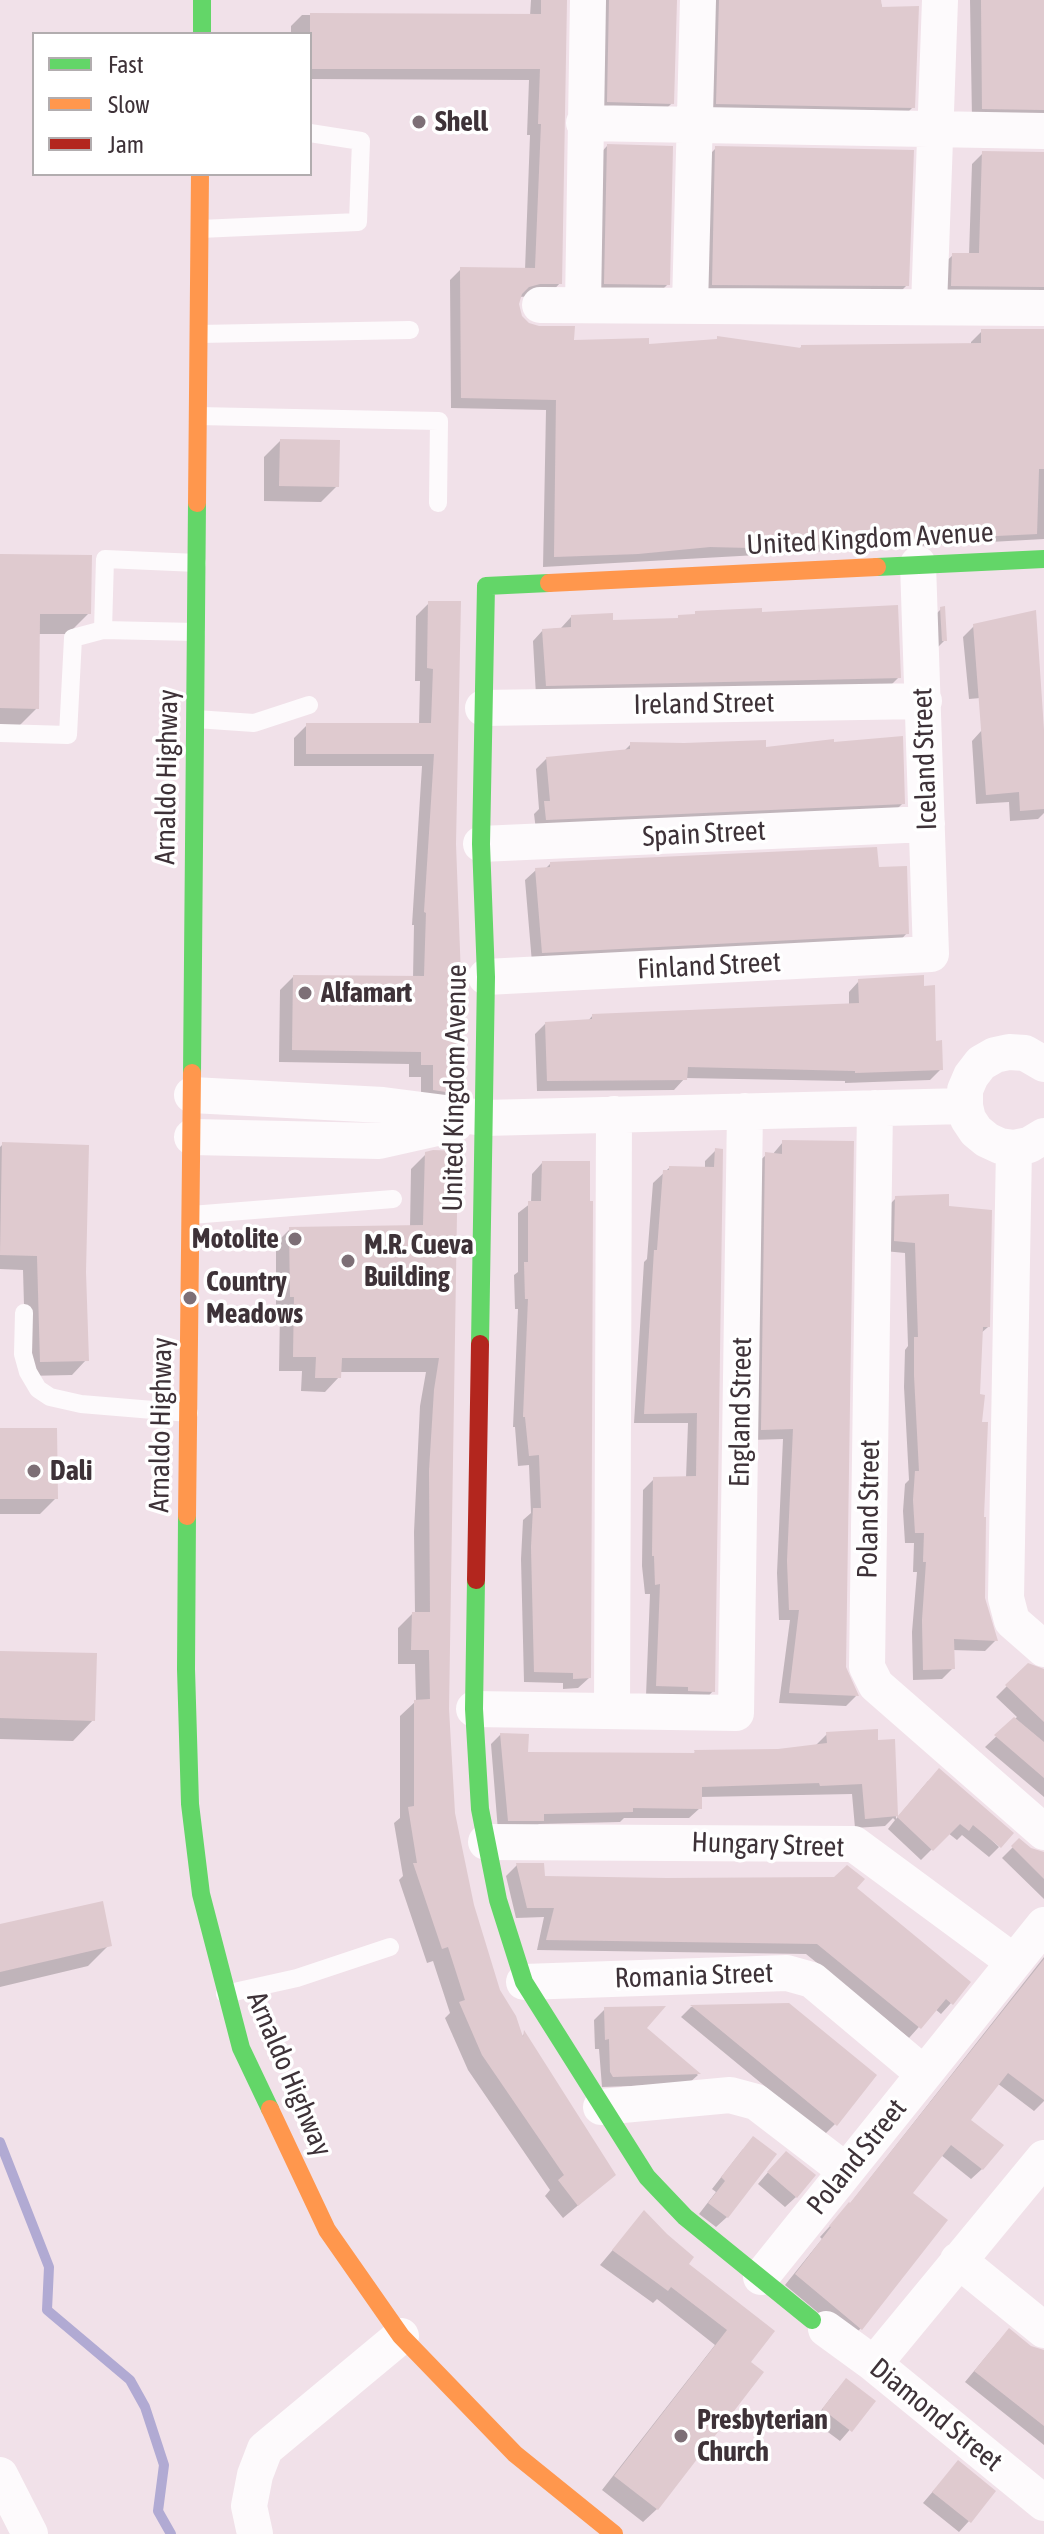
<!DOCTYPE html>
<html>
<head>
<meta charset="utf-8">
<style>
  body { margin:0 }
  #map { position:relative; width:1044px; height:2534px; overflow:hidden; background:#f1e1e9; font-family:"Asap Condensed",sans-serif }
  canvas { display:block }
  .legend { position:absolute; left:32px; top:32px; width:280px; height:144px; box-sizing:border-box; background:#fff; border:2px solid #b2adaf; margin:0; padding:10px 14px; list-style:none; font-size:24px; color:#3e3238 }
  .legend li { display:flex; align-items:center; gap:16px; height:40px }
  .legend b { width:40px; border:2px solid #b2adaf }
</style>
</head>
<body>
<div id="map">
<canvas width="1044" height="2534"></canvas>
<ul class="legend">
<li><b style="height:10px;background:#63d668"></b>Fast</li>
<li><b style="height:10px;background:#ff974d"></b>Slow</li>
<li><b style="height:10px;background:#b3261e"></b>Jam</li>
</ul>
</div>
<script>
const context = document.querySelector('canvas').getContext('2d');
context.lineJoin = 'round';
function paint(path, color) {
  context.fillStyle = color;
  context.fill(path, 'evenodd');
}
function shape(rows) {
  const path = new Path2D();
  for (const r of rows) {
    path.moveTo(r[0], r[1]);
    for (let i = 2; i < r.length; i += 2) path.lineTo(r[i], r[i + 1]);
  }
  return path;
}
function trace(path, color, width, dash) {
  context.strokeStyle = color;
  context.lineWidth = width;
  context.lineCap = dash ? 'butt' : 'round';
  context.setLineDash(dash || []);
  context.stroke(path);
}
function write(font, color, halo, rows, align = 'center') {
  context.font = font + ' "Asap Condensed",sans-serif';
  context.lineWidth = 7;
  context.setLineDash([]);
  context.textBaseline = 'middle';
  context.strokeStyle = halo;
  context.fillStyle = color;
  for (const [text, x, y, turn = 0] of rows) {
    context.save();
    context.translate(x, y);
    context.rotate((+turn || 0) * Math.PI / 180);
    context.textAlign = isNaN(turn) ? turn : align;
    if (halo) context.strokeText(text, 0, 0);
    context.fillText(text, 0, 0);
    context.restore();
  }
}
const shadow = shape([
  [531,0,565,0,560,283,549,295,519,297,517,304,520,317,528,324,572,342,647,346,714,341,718,338,799,350,801,347,971,345,971,342,982,331,1044,331,1044,539,543,567,546,410,451,408,450,280,461,269,525,270,530,135,527,135,529,80,310,79,310,34,291,34,291,26,302,15,530,16],
  [594,0,675,0,672,103,661,114,597,113],
  [705,0,880,0,913,107,902,118,706,115],
  [970,0,1044,0,1044,125,972,119],
  [607,146,668,284,657,295,594,294,597,157],
  [716,148,907,285,896,296,702,295,705,159],
  [983,153,1044,154,1044,302,940,297,941,266,953,255,969,255,972,164],
  [280,441,337,486,321,502,264,501,264,457],
  [0,556,89,613,68,634,38,634,37,708,16,729,0,728],
  [429,603,454,844,457,1093,444,1106,421,1103,421,1077,409,1077,409,1064,279,1062,280,990,293,977,413,978,414,925,412,925,422,766,294,766,294,738,307,725,419,725,420,681,415,681,416,616],
  [941,609,945,640,934,651,931,619],
  [696,613,760,614,899,677,888,688,536,696,533,641,543,630,561,628,571,617,611,622,676,620,692,617],
  [974,626,1027,694,969,699,963,637],
  [982,730,1044,754,1044,813,1038,819,1010,821,1009,802,976,804,972,741],
  [631,744,764,749,903,803,892,814,536,830,534,814,539,809,536,769,546,759,623,752],
  [550,864,877,869,907,933,897,944,532,963,525,880,536,870,545,869],
  [859,981,923,988,941,1069,930,1080,845,1083,845,1081,685,1078,674,1090,537,1091,535,1034,545,1024,587,1022,593,1015,849,1006,849,992],
  [783,1142,844,1667,856,1696,846,1706,779,1703,790,1620,779,1620,777,1573,783,1439,751,1440,755,1165,766,1155,772,1155],
  [3,1144,84,1272,86,1360,72,1375,26,1376,23,1270,0,1269,0,1147],
  [716,1150,713,1691,703,1702,646,1696,650,1594,645,1594,642,1566,643,1490,654,1479,686,1478,688,1423,634,1423,644,1262,647,1259,653,1183,669,1168,705,1169,705,1161],
  [456,1153,447,1709,453,1811,472,1906,498,1991,521,2037,524,2034,614,2175,563,2218,545,2196,550,2190,468,2070,445,2018,450,2013,433,1961,427,1963,399,1880,403,1876,394,1823,400,1818,400,1716,416,1701,415,1664,398,1664,398,1628,412,1614,415,1614,414,1532,420,1406,426,1372,339,1372,339,1377,325,1392,301,1391,302,1371,279,1371,280,1311,276,1311,276,1243,290,1229,410,1227,411,1169,426,1154],
  [542,1163,589,1678,578,1688,563,1689,563,1683,524,1682,521,1559,523,1520,531,1513,529,1465,518,1466,515,1427,513,1427,518,1309,515,1309,514,1275,518,1272,518,1213,531,1203,532,1174],
  [896,1198,948,1208,988,1327,980,1334,978,1396,983,1598,996,1640,985,1651,952,1650,953,1668,942,1679,913,1680,912,1632,917,1572,913,1572,914,1543,905,1543,903,1511,905,1484,909,1480,904,1387,905,1350,908,1346,905,1253,884,1251,885,1209],
  [0,1430,56,1498,40,1514,0,1514],
  [0,1653,93,1720,73,1741,0,1739],
  [1028,1665,1044,1671,1044,1797,985,1747,1017,1717,996,1697],
  [501,1734,526,1754,693,1755,695,1752,778,1751,816,1745,827,1734,876,1742,893,1741,896,1819,928,1781,999,1847,989,1857,962,1835,957,1840,948,1833,921,1860,888,1829,895,1820,893,1818,885,1826,855,1828,852,1794,700,1797,700,1808,689,1818,624,1818,620,1822,539,1824,531,1831,498,1831,491,1744],
  [1019,1841,1039,1854,1044,1854,1044,1899,1002,1858],
  [517,1865,543,1877,854,1889,951,2003,941,2014,935,2009,909,2038,806,1954,537,1950,544,1917,516,1918,506,1876],
  [0,1926,109,1945,88,1966,0,1987],
  [1044,1957,1044,2101,1034,2111,997,2083,969,2120,982,2169,971,2179,941,2155,911,2194,861,2328,850,2339,785,2285,822,2239,820,2237,849,2205],
  [789,2005,835,2124,824,2135,681,2017,691,2007],
  [605,2009,644,2028,698,2075,688,2084,602,2087,599,2049,595,2049,594,2020],
  [743,2149,727,2217,716,2227,699,2214,716,2192,712,2189],
  [775,2164,796,2197,785,2207,758,2184],
  [644,2213,686,2264,748,2362,657,2509,643,2522,602,2490,715,2345,657,2299,653,2303,600,2265],
  [998,2342,1044,2353,1044,2445,965,2382],
  [836,2391,874,2402,840,2441,813,2421],
  [958,2462,969,2521,959,2532,923,2503]
]);
const stream = shape([
  [0,2142,49,2267,47,2310,130,2380,145,2407,164,2465,158,2511,171,2534]
]);
const building = shape([
  [541,0,567,0,562,284,540,284,529,287,522,294,519,304,522,316,529,323,539,326,575,326,574,340,649,338,649,344,717,339,717,336,801,348,801,345,981,343,981,329,1044,329,1044,469,1039,469,1037,534,751,548,710,547,638,554,554,557,556,400,461,398,460,267,535,268,541,124,538,124,540,69,310,69,310,13,541,14],
  [609,0,677,0,674,104,607,102],
  [719,0,881,0,882,7,919,6,915,108,716,104],
  [981,0,1044,0,1044,110,982,109],
  [607,144,673,146,670,285,604,284],
  [715,146,914,150,909,286,712,285],
  [982,151,1044,152,1044,287,951,286,952,253,979,253],
  [280,439,340,440,339,487,279,486],
  [0,554,92,555,91,614,40,614,39,709,0,708],
  [428,601,461,601,456,844,461,977,459,1094,433,1090,433,1065,421,1065,421,1052,292,1050,293,975,424,976,426,913,424,912,434,754,306,754,306,723,431,723,433,669,427,668],
  [898,605,901,678,546,686,542,629,571,627,571,615,613,613,613,620,678,618,678,615,695,614,695,611,762,608,762,612],
  [945,606,947,641,942,641,940,607],
  [1036,610,1044,730,1044,809,1020,811,1019,792,986,795,973,624],
  [903,736,905,804,546,820,544,801,550,801,546,757,630,749,630,742,684,743,766,740,766,747,834,739,834,742],
  [877,847,879,867,907,866,909,934,542,953,535,868,550,867,550,862],
  [924,975,924,986,935,985,936,1041,942,1040,943,1070,855,1073,855,1071,688,1067,687,1080,547,1081,545,1022,592,1019,592,1014,859,1003,858,979],
  [782,1140,854,1141,846,1667,859,1696,789,1693,799,1610,789,1610,787,1561,793,1429,761,1430,765,1152,782,1154],
  [2,1142,89,1145,86,1272,89,1361,40,1362,37,1256,0,1255],
  [715,1148,723,1149,715,1692,688,1691,688,1687,656,1686,660,1584,655,1585,654,1556,652,1556,653,1477,696,1476,697,1413,644,1414,654,1250,657,1250,663,1170,669,1170,669,1166,714,1167],
  [433,1150,458,1151,449,1709,455,1813,474,1905,500,1990,516,2016,523,2037,524,2030,616,2175,578,2206,558,2180,564,2175,482,2055,459,2002,465,2000,448,1947,442,1949,413,1863,417,1863,408,1807,414,1806,414,1700,430,1699,429,1650,411,1650,412,1612,430,1612,429,1471,434,1390,439,1358,342,1358,341,1378,315,1378,316,1357,293,1357,294,1297,290,1297,289,1227,423,1225,425,1152],
  [542,1161,590,1161,590,1201,593,1201,591,1678,573,1679,573,1673,534,1672,531,1547,533,1508,541,1508,539,1455,529,1456,525,1417,523,1417,528,1299,525,1299,524,1262,528,1262,528,1201,541,1201],
  [949,1194,949,1206,992,1210,990,1327,983,1327,980,1394,985,1395,982,1422,988,1422,984,1517,986,1517,985,1598,998,1641,954,1639,955,1669,923,1670,922,1620,926,1562,923,1562,924,1533,915,1533,913,1500,915,1471,919,1471,914,1375,914,1337,918,1337,915,1243,894,1241,895,1196],
  [0,1428,57,1428,58,1499,0,1499],
  [0,1651,97,1653,95,1721,0,1718],
  [1028,1663,1044,1669,1044,1722,1005,1685],
  [1014,1717,1044,1742,1044,1778,994,1735],
  [878,1729,878,1740,895,1739,898,1816,865,1819,862,1784,820,1786,819,1783,702,1787,702,1809,633,1808,633,1812,544,1814,544,1821,508,1821,500,1733,529,1734,528,1752,695,1753,694,1750,778,1749,827,1743,826,1732],
  [939,1768,1014,1833,1001,1848,973,1825,969,1831,960,1824,933,1851,897,1817],
  [1019,1838,1031,1848,1044,1852,1044,1879,1011,1846],
  [516,1863,544,1863,545,1876,667,1878,834,1877,847,1865,865,1879,857,1888,971,1982,953,2005,946,1999,921,2029,817,1944,546,1940,554,1908,527,1908],
  [103,1901,112,1946,0,1972,0,1924],
  [1044,1959,1044,2100,1008,2073,971,2120,1004,2145,983,2170,951,2145,913,2193,948,2220,862,2330,795,2274,831,2227,829,2226,849,2202,850,2203],
  [789,2003,877,2075,837,2126,690,2005],
  [666,2006,647,2028,701,2074,613,2077,610,2072,609,2039,605,2040,604,2007],
  [753,2136,777,2154,728,2218,708,2203,725,2181,721,2177],
  [786,2151,816,2175,797,2198,767,2172],
  [644,2210,667,2234,694,2257,689,2264,775,2331,751,2362,764,2372,658,2510,614,2476,727,2330,671,2287,668,2291,612,2250],
  [1009,2328,1031,2346,1044,2350,1044,2426,974,2371],
  [846,2378,876,2401,852,2432,822,2409],
  [958,2460,996,2491,971,2523,932,2492]
]);
const lane = shape([
  [200,229,358,222,361,141,310,133],
  [199,334,410,330],
  [198,416,439,421,438,503],
  [103,630,105,559,197,563],
  [196,719,254,723,309,705],
  [0,733,68,735,73,638,103,630,196,632],
  [191,1215,393,1199],
  [24,1313,23,1354,28,1372,38,1389,50,1397,81,1404,189,1413],
  [225,1994,297,1978,390,1947]
]);
const street = shape([
  [584,123,1044,131],
  [540,305,1044,308],
  [583,305,588,0],
  [690,306,698,0],
  [929,306,940,0],
  [483,708,924,701],
  [481,844,927,824],
  [486,977,931,954,918,564],
  [1044,1064,1025,1053,1009,1052,995,1055,981,1063,971,1076,965,1090,965,1106,968,1119,976,1131,987,1140,1000,1146,1014,1148,1029,1145,1044,1136],
  [192,1095,383,1105,484,1118,965,1106],
  [875,1108,867,1667,876,1685,1044,1832],
  [192,1137,379,1141,455,1124],
  [1014,1148,1006,1598,1012,1621,1044,1649],
  [474,1709,736,1713,745,1111],
  [612,1710,614,1114],
  [486,1842,854,1844,1014,1962],
  [524,1982,787,1973,812,1980,924,2074],
  [601,2107,730,2095,756,2102,846,2171],
  [958,2260,1044,2330],
  [761,2277,1044,1925],
  [826,2329,874,2364,1044,2503],
  [874,2364,1044,2158],
  [0,2475,30,2534],
  [255,2534,249,2506,255,2475,265,2449,401,2336]
]);
const fast = shape([
  [202,0,202,34],
  [877,567,1044,559],
  [192,1073,197,503],
  [480,1344,486,977,481,844,486,586,549,583],
  [187,1516,186,1669,190,1804,201,1894,241,2048,270,2109],
  [476,1580,474,1709,480,1809,498,1900,524,1982,647,2177,685,2217,812,2320]
]);
const slow = shape([
  [197,503,200,174],
  [549,583,877,567],
  [187,1516,192,1073],
  [270,2109,327,2230,401,2336,515,2454,614,2534]
]);
const jam = shape([
  [476,1580,480,1344]
]);
const markers = [
  [419,122,8,"#7d6f76"],
  [305,993,8,"#7d6f76"],
  [295,1239,8,"#7d6f76"],
  [348,1261,8,"#7d6f76"],
  [190,1298,8,"#7d6f76"],
  [34,1471,8,"#7d6f76"],
  [681,2436,8,"#7d6f76"]
];
const poiNames = [
  ["Shell",435,122],
  ["Alfamart",321,993],
  ["Motolite",279,1239,"right"],
  ["M.R. Cueva",364,1245],
  ["Building",364,1277],
  ["Country",206,1282],
  ["Meadows",206,1314],
  ["Dali",50,1471],
  ["Presbyterian",697,2420],
  ["Church",697,2452]
];
const streetNames = [
  ["United Kingdom Avenue",870,539,-3],
  ["Ireland Street",704,704,-1],
  ["Iceland Street",925,759,-92],
  ["Arnaldo Highway",167,777,-89],
  ["Spain Street",704,834,-3],
  ["Finland Street",709,966,-3],
  ["United Kingdom Avenue",455,1088,-89],
  ["England Street",741,1412,-89],
  ["Arnaldo Highway",161,1425,-89],
  ["Poland Street",869,1509,-89],
  ["Hungary Street",768,1845,2],
  ["Romania Street",694,1976,-2],
  ["Arnaldo Highway",289,2074,67],
  ["Poland Street",857,2157,-51],
  ["Diamond Street",936,2415,39]
];
paint(shadow, '#0003');
trace(stream, '#b1aad3', 10);
paint(building, '#dfcacf');
trace(lane, '#fdfafc', 18);
trace(street, '#fdfafc', 36);
trace(fast, '#63d668', 18);
trace(slow, '#ff974d', 18);
trace(jam, '#b3261e', 18);
for (const [x, y, r, color] of markers) {
  const dot = new Path2D();
  dot.arc(x, y, r, 0, 2 * Math.PI);
  context.fillStyle = color;
  context.fill(dot);
  trace(dot, '#fff', 3);
}
write('bold 28px', '#3e3238', '#fff', poiNames, 'left');
write('28px', '#3e3238', '#fff', streetNames);
</script>
</body>
</html>
